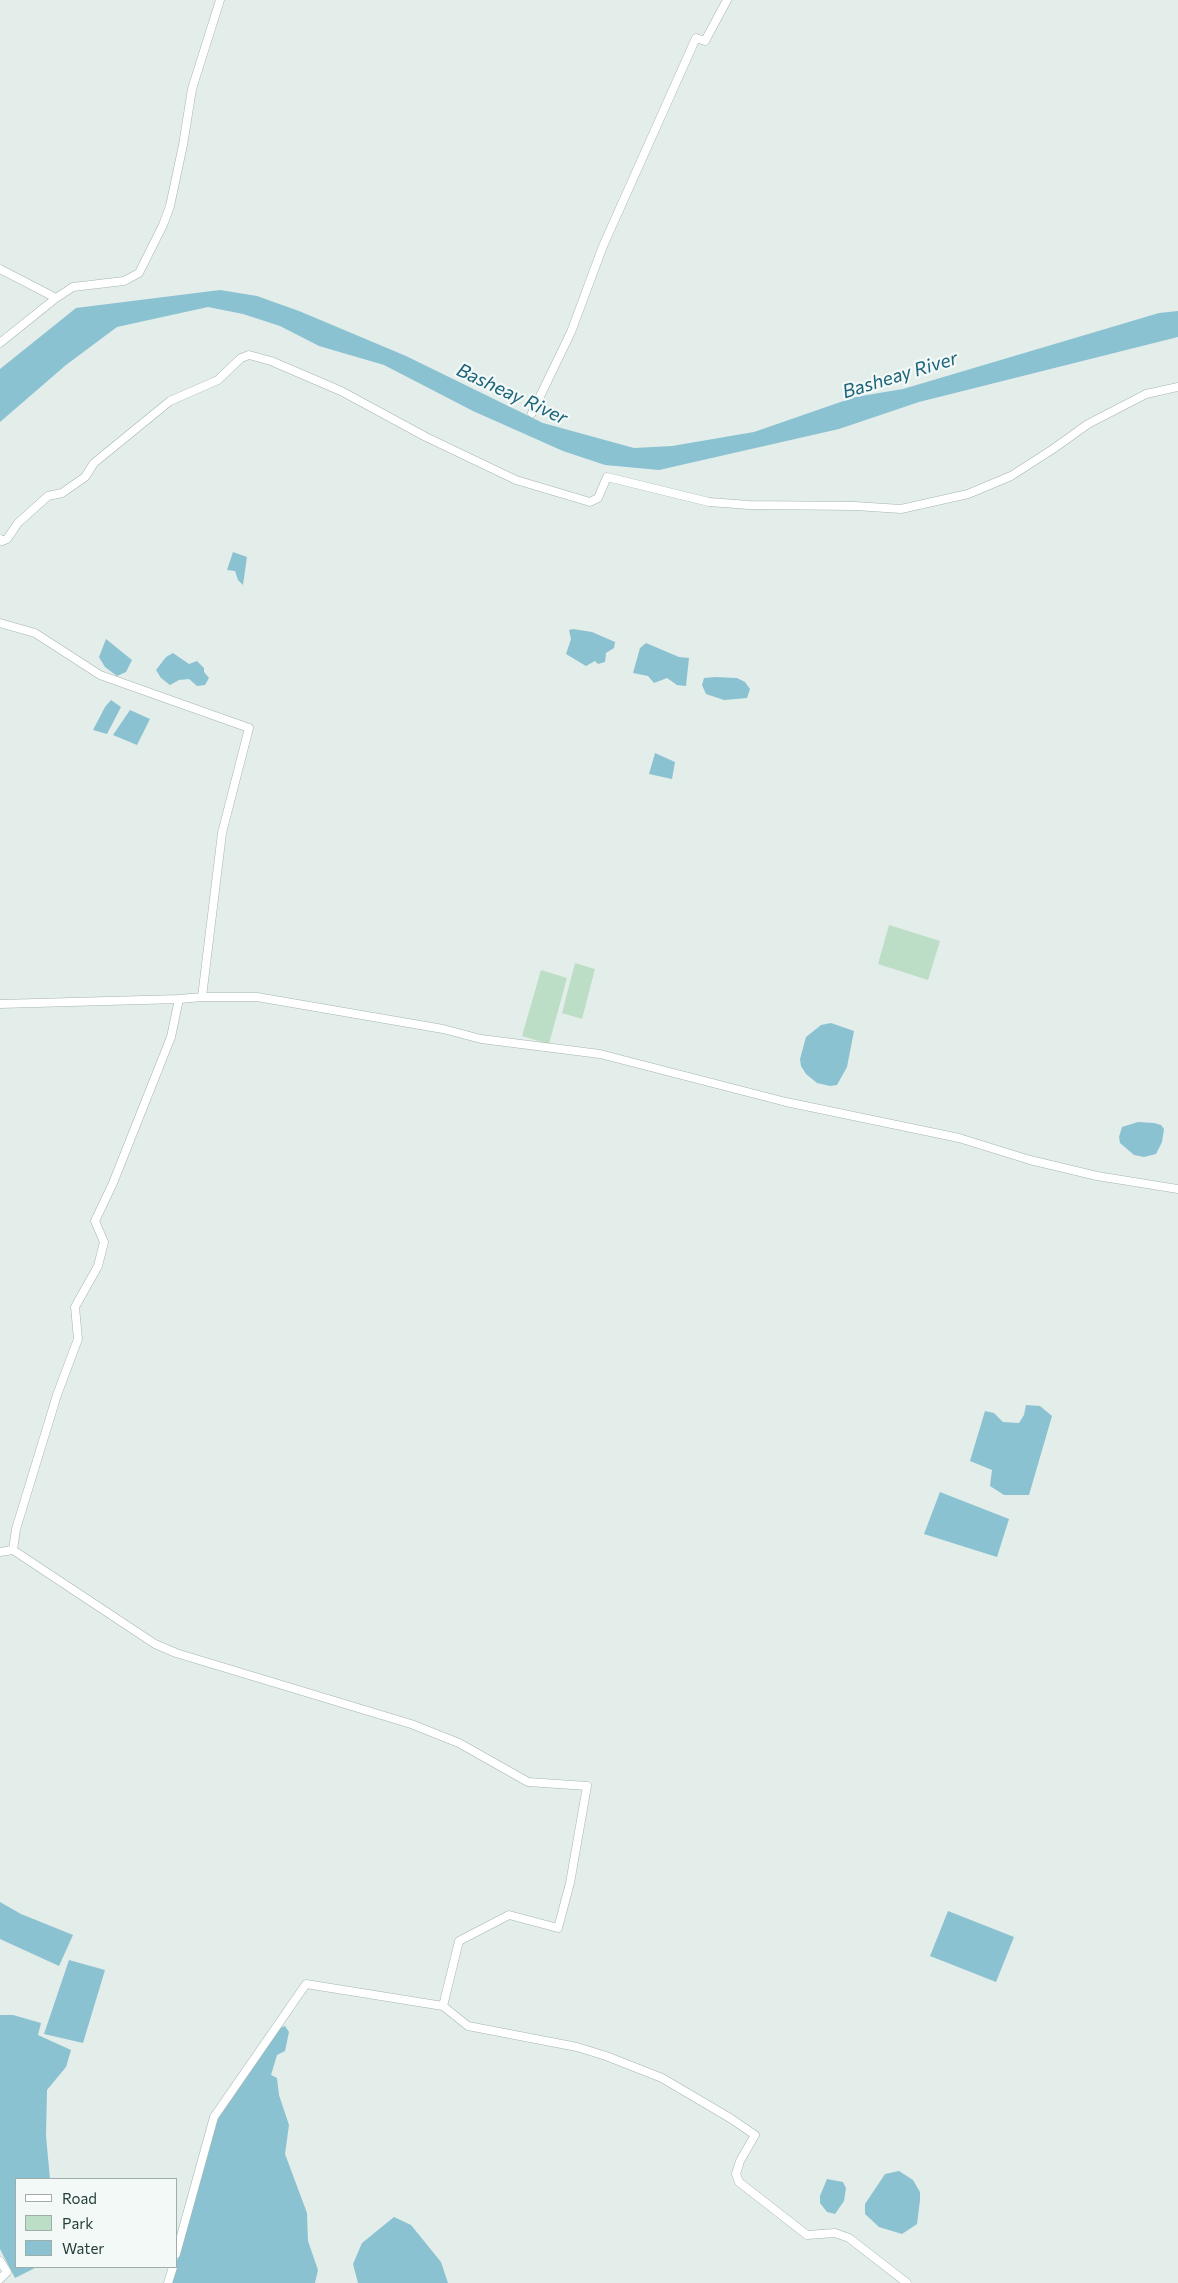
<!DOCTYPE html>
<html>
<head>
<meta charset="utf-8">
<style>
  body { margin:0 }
  #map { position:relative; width:1178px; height:2283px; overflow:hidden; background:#e3ede9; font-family:Commissioner,sans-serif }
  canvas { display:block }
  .legend { position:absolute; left:15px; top:2178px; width:162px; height:90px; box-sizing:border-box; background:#f3f9f7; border:1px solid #9faeab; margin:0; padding:6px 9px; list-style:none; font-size:15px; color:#223e39 }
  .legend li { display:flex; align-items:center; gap:10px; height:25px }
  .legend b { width:25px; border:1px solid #9faeab }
</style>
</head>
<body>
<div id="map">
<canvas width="1178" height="2283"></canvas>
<ul class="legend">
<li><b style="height:6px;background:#fff"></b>Road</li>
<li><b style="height:14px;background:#bcdec7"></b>Park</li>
<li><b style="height:14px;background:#8bc2d2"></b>Water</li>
</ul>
</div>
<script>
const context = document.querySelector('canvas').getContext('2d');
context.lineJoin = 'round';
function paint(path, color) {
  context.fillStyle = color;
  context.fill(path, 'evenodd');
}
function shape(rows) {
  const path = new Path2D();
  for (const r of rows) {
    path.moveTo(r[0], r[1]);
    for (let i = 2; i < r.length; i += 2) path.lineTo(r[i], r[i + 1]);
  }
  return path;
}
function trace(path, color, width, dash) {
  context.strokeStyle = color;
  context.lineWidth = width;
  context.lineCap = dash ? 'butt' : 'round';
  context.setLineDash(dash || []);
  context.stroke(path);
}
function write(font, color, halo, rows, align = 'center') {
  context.font = font + ' Commissioner,sans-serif';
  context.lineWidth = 4.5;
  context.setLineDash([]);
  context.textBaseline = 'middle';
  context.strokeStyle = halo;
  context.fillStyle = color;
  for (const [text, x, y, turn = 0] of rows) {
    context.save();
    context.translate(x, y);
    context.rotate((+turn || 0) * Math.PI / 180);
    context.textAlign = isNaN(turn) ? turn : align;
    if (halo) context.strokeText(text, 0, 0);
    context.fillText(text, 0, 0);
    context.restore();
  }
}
const green = shape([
  [889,925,940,941,928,980,878,964],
  [575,963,595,969,582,1019,562,1013],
  [541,970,567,978,549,1044,522,1036]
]);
const water = shape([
  [220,290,257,296,299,311,406,356,543,423,634,448,672,446,754,432,855,397,903,389,1159,313,1178,311,1178,337,919,402,839,429,659,470,605,465,563,451,473,411,384,365,319,346,280,326,243,314,208,307,117,327,66,365,0,422,0,369,76,308],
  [233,552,247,557,243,585,238,580,235,571,227,570],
  [573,629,592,632,615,642,614,648,606,653,605,662,598,664,595,661,586,666,566,654,571,639,569,630],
  [106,639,132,660,126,672,117,676,105,667,99,657],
  [646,643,679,657,689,658,686,686,677,685,667,678,654,683,648,676,633,673,640,648],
  [173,653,189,664,197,661,204,668,204,672,209,678,205,685,197,686,189,679,179,680,170,685,161,678,156,670,166,657],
  [715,677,737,678,745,682,750,689,747,698,724,700,706,694,702,685,704,678],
  [111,700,121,707,107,734,93,730,105,707],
  [130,710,150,719,137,745,113,735],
  [655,753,675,762,672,779,649,774],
  [831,1023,854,1031,847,1067,837,1085,830,1086,817,1083,806,1074,801,1066,800,1059,806,1037,821,1025],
  [1138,1122,1154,1123,1161,1125,1164,1129,1162,1142,1156,1154,1144,1157,1134,1155,1120,1143,1119,1137,1122,1127],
  [1026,1405,1040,1406,1052,1416,1029,1495,1004,1495,990,1486,992,1470,970,1461,985,1411,994,1413,1003,1422,1019,1423,1024,1415],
  [940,1492,1009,1519,997,1557,924,1534],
  [0,1902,21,1914,73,1935,59,1966,0,1939],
  [948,1911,1014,1937,996,1982,930,1956],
  [69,1960,105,1970,83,2043,44,2034],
  [0,2015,13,2015,41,2023,38,2035,71,2050,66,2067,47,2090,46,2136,50,2179,16,2179,16,2267,37,2267,15,2278,0,2249],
  [285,2026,289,2032,285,2051,277,2055,271,2075,277,2078,279,2095,289,2125,285,2154,307,2213,308,2241,318,2270,315,2283,171,2283,215,2121,277,2029],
  [899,2171,913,2180,920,2192,920,2200,917,2224,902,2234,879,2227,865,2214,865,2204,885,2174],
  [827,2179,843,2182,846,2188,844,2201,835,2214,827,2212,820,2203,820,2196],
  [394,2217,411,2225,441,2262,448,2283,358,2283,353,2264,362,2243]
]);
const minor = shape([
  [0,269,56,298],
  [0,343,56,298,73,287,124,281,139,273,163,225,170,206,183,145,192,89,220,0],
  [532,413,571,332,603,246,696,38,705,41,727,0],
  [0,539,2,541,7,539,18,523,48,496,62,493,85,477,94,463,170,401,218,380,241,358,249,355,271,361,341,391,426,437,516,480,590,502,598,498,607,477,709,502,749,505,855,506,901,509,968,494,1011,476,1053,449,1088,424,1146,394,1178,387],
  [0,623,35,633,100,675,249,728,222,833,202,997,179,999,171,1037,113,1183,95,1221,104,1242,98,1266,75,1307,78,1339,57,1395,16,1529,13,1550,0,1552],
  [202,997,257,997,443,1029,481,1039,600,1054,786,1102,959,1138,1030,1160,1097,1176,1178,1189],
  [0,1004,179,999],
  [13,1550,155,1644,176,1653,411,1724,459,1743,528,1782,587,1786,570,1883,558,1928,509,1915,459,1941,443,2006,306,1984,214,2117,176,2254],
  [443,2006,468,2026,577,2047,606,2056,662,2078,730,2118,755,2135,740,2161,736,2174,739,2182,807,2235,835,2233,849,2238,907,2283],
  [0,2261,7,2272,0,2279],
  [168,2283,173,2267]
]);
const waterNames = [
  ["Basheay River",900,375,-17],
  ["Basheay River",512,394,25]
];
paint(green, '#bcdec7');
paint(water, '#8bc2d2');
trace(minor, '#a5b5b1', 9);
trace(minor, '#fff', 8);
write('italic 19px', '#1c647b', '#f3f9f7', waterNames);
</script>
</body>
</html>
